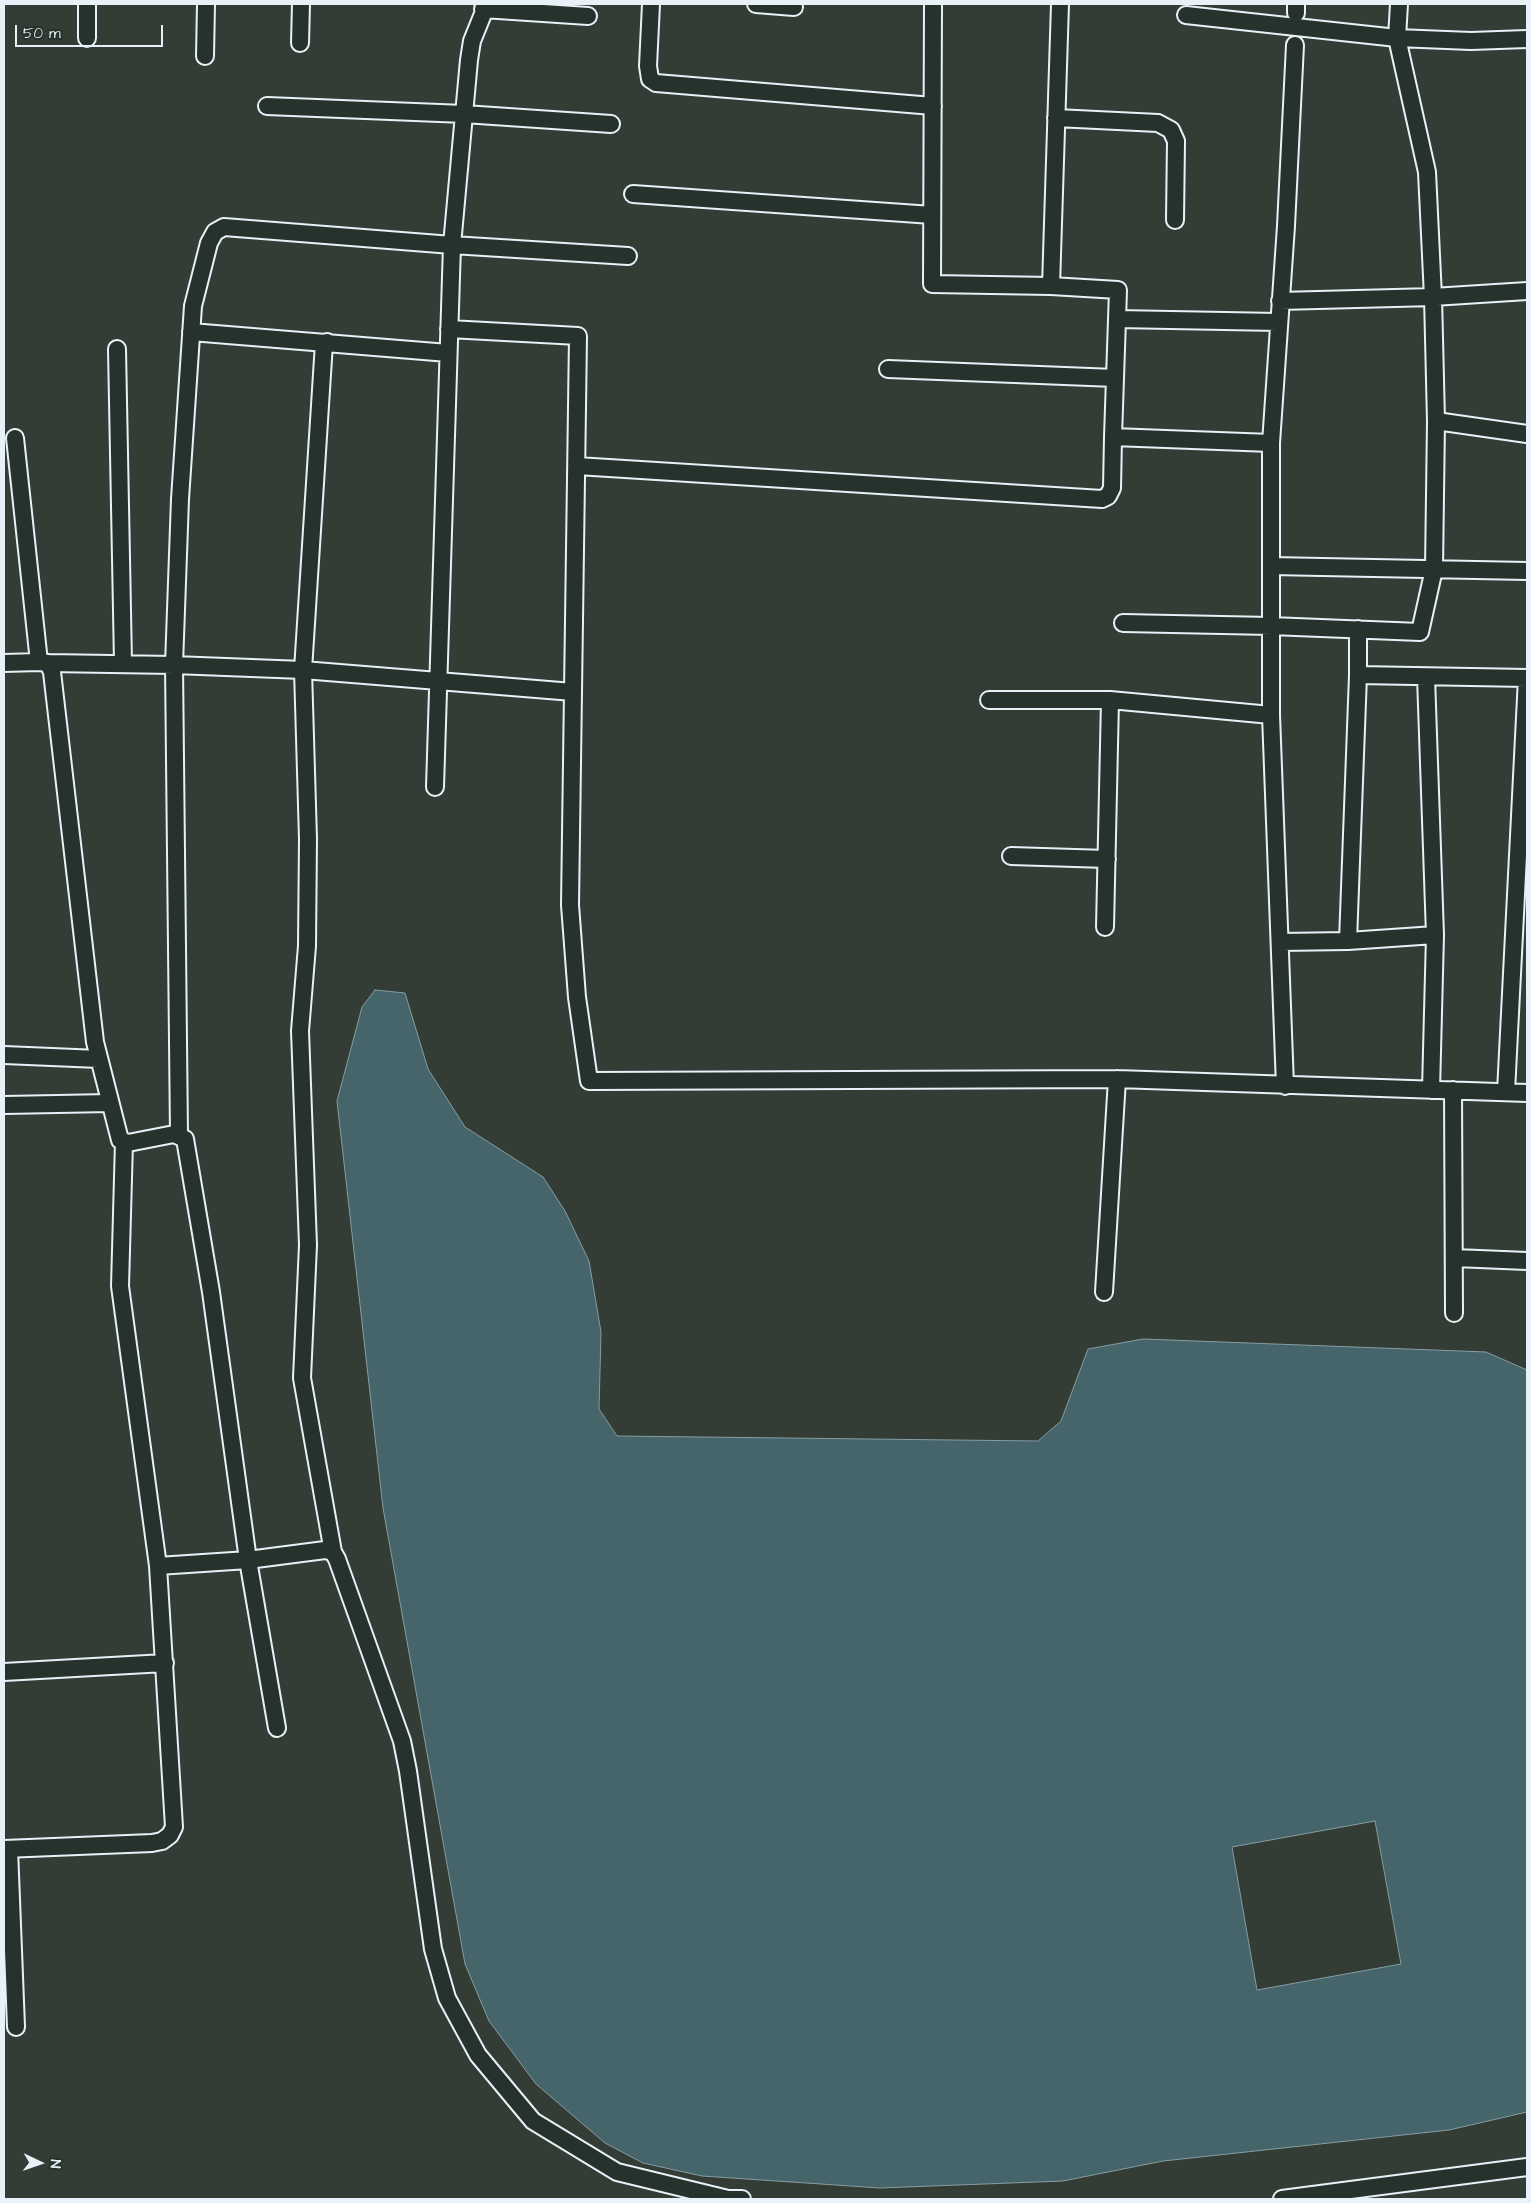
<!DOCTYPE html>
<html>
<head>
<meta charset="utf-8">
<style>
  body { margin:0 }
  #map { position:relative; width:1531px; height:2203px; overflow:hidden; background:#343d35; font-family:"Architects Daughter",sans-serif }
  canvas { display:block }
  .frame { position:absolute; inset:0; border:5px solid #e8f1f8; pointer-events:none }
  .north { position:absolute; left:15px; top:2138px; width:50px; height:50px; -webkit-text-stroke:4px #26332d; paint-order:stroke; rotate:93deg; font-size:14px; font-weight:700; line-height:20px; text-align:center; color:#e8f1f8 }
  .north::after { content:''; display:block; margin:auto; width:18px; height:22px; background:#e8f1f8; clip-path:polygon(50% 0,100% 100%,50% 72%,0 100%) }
  .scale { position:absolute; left:15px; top:25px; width:148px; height:22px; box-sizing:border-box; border:2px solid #e8f1f8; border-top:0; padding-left:6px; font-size:15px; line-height:18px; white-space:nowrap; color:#e8f1f8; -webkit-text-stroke:4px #26332d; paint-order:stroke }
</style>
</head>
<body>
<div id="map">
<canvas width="1531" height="2203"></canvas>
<div class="frame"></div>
<div class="north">N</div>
<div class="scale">50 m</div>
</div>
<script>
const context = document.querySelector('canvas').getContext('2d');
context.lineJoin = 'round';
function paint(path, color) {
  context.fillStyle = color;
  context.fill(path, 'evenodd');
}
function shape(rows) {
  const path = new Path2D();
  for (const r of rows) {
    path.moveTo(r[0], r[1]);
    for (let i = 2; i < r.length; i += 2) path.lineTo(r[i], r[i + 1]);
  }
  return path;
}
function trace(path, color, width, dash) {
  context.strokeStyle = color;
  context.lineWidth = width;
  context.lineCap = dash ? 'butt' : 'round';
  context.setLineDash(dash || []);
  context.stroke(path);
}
const water = shape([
  [375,990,405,993,428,1069,465,1127,543,1177,565,1211,589,1261,601,1332,599,1409,617,1436,1038,1441,1061,1421,1088,1349,1143,1339,1486,1352,1527,1370,1527,2112,1449,2130,1163,2161,1063,2181,880,2188,702,2176,643,2163,605,2143,536,2084,489,2021,465,1964,383,1508,337,1101,362,1007,375,990],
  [1375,1821,1401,1964,1257,1990,1232,1847,1375,1821]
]);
const minor = shape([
  [651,4,648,66,650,79,656,83,933,106],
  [756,4,794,7],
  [933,4,932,284,1051,286,1060,4],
  [1399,4,1397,38,1427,172,1433,297,1436,421],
  [483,9,588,16],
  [1296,13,1296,4],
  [1186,15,1397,38,1471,41,1527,39],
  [87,38,87,4],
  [300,43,301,4],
  [205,56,206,4],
  [267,106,464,114,611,124],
  [1056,118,1158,123,1171,130,1176,141,1175,220],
  [633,194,932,215],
  [1051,286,1118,290,1113,437,1271,443],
  [1280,301,1433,297,1527,291],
  [1117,319,1278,322],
  [449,329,578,336,570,905,577,997,589,1081,1117,1079,1527,1093],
  [191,332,448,353],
  [327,342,324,343,303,670,308,839,307,946,300,1031,308,1245,302,1378,333,1552],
  [117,349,123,663],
  [888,369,1115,378],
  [15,438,39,662],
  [577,466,1102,499,1108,496,1112,488,1113,437],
  [1271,566,1527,571],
  [1123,623,1271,626,1420,632,1434,569,1436,421,1527,434],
  [4,663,39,662,48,663,52,672,95,1042,120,1140,128,1143,174,1134,185,1139,211,1292,248,1560,325,1550,333,1552,337,1559,402,1741,408,1771,433,1949,447,1998,478,2055,533,2121,617,2172,728,2199,742,2199],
  [48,663,174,665,180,499,193,306,209,243,215,232,224,227,452,245,469,60,472,41,487,4],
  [1358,675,1527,678],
  [1426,677,1435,935],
  [989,700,1110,700],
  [435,787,452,245,628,256],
  [1011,856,1107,859],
  [1105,927,1110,700,1271,715],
  [1348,941,1435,935,1431,1090],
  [1280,942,1348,941,1358,675,1358,629],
  [4,1055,99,1059],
  [1285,1086,1271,715,1271,443,1286,226,1295,45],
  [1453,1090,1454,1313],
  [1506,1092,1527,678],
  [4,1105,110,1103],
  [179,1135,174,665,303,670,573,692],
  [1455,1258,1527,1261],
  [1104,1292,1117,1079],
  [158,1566,248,1560,277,1728],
  [4,1672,165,1663],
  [4,1849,152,1843,162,1841,170,1835,174,1827,158,1566,120,1286,124,1142],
  [9,1849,16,2027],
  [1282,2199,1527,2167]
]);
paint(water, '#45656b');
trace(water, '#869da3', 1);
trace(minor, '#e8f1f8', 20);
trace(minor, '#26332d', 16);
</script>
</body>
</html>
